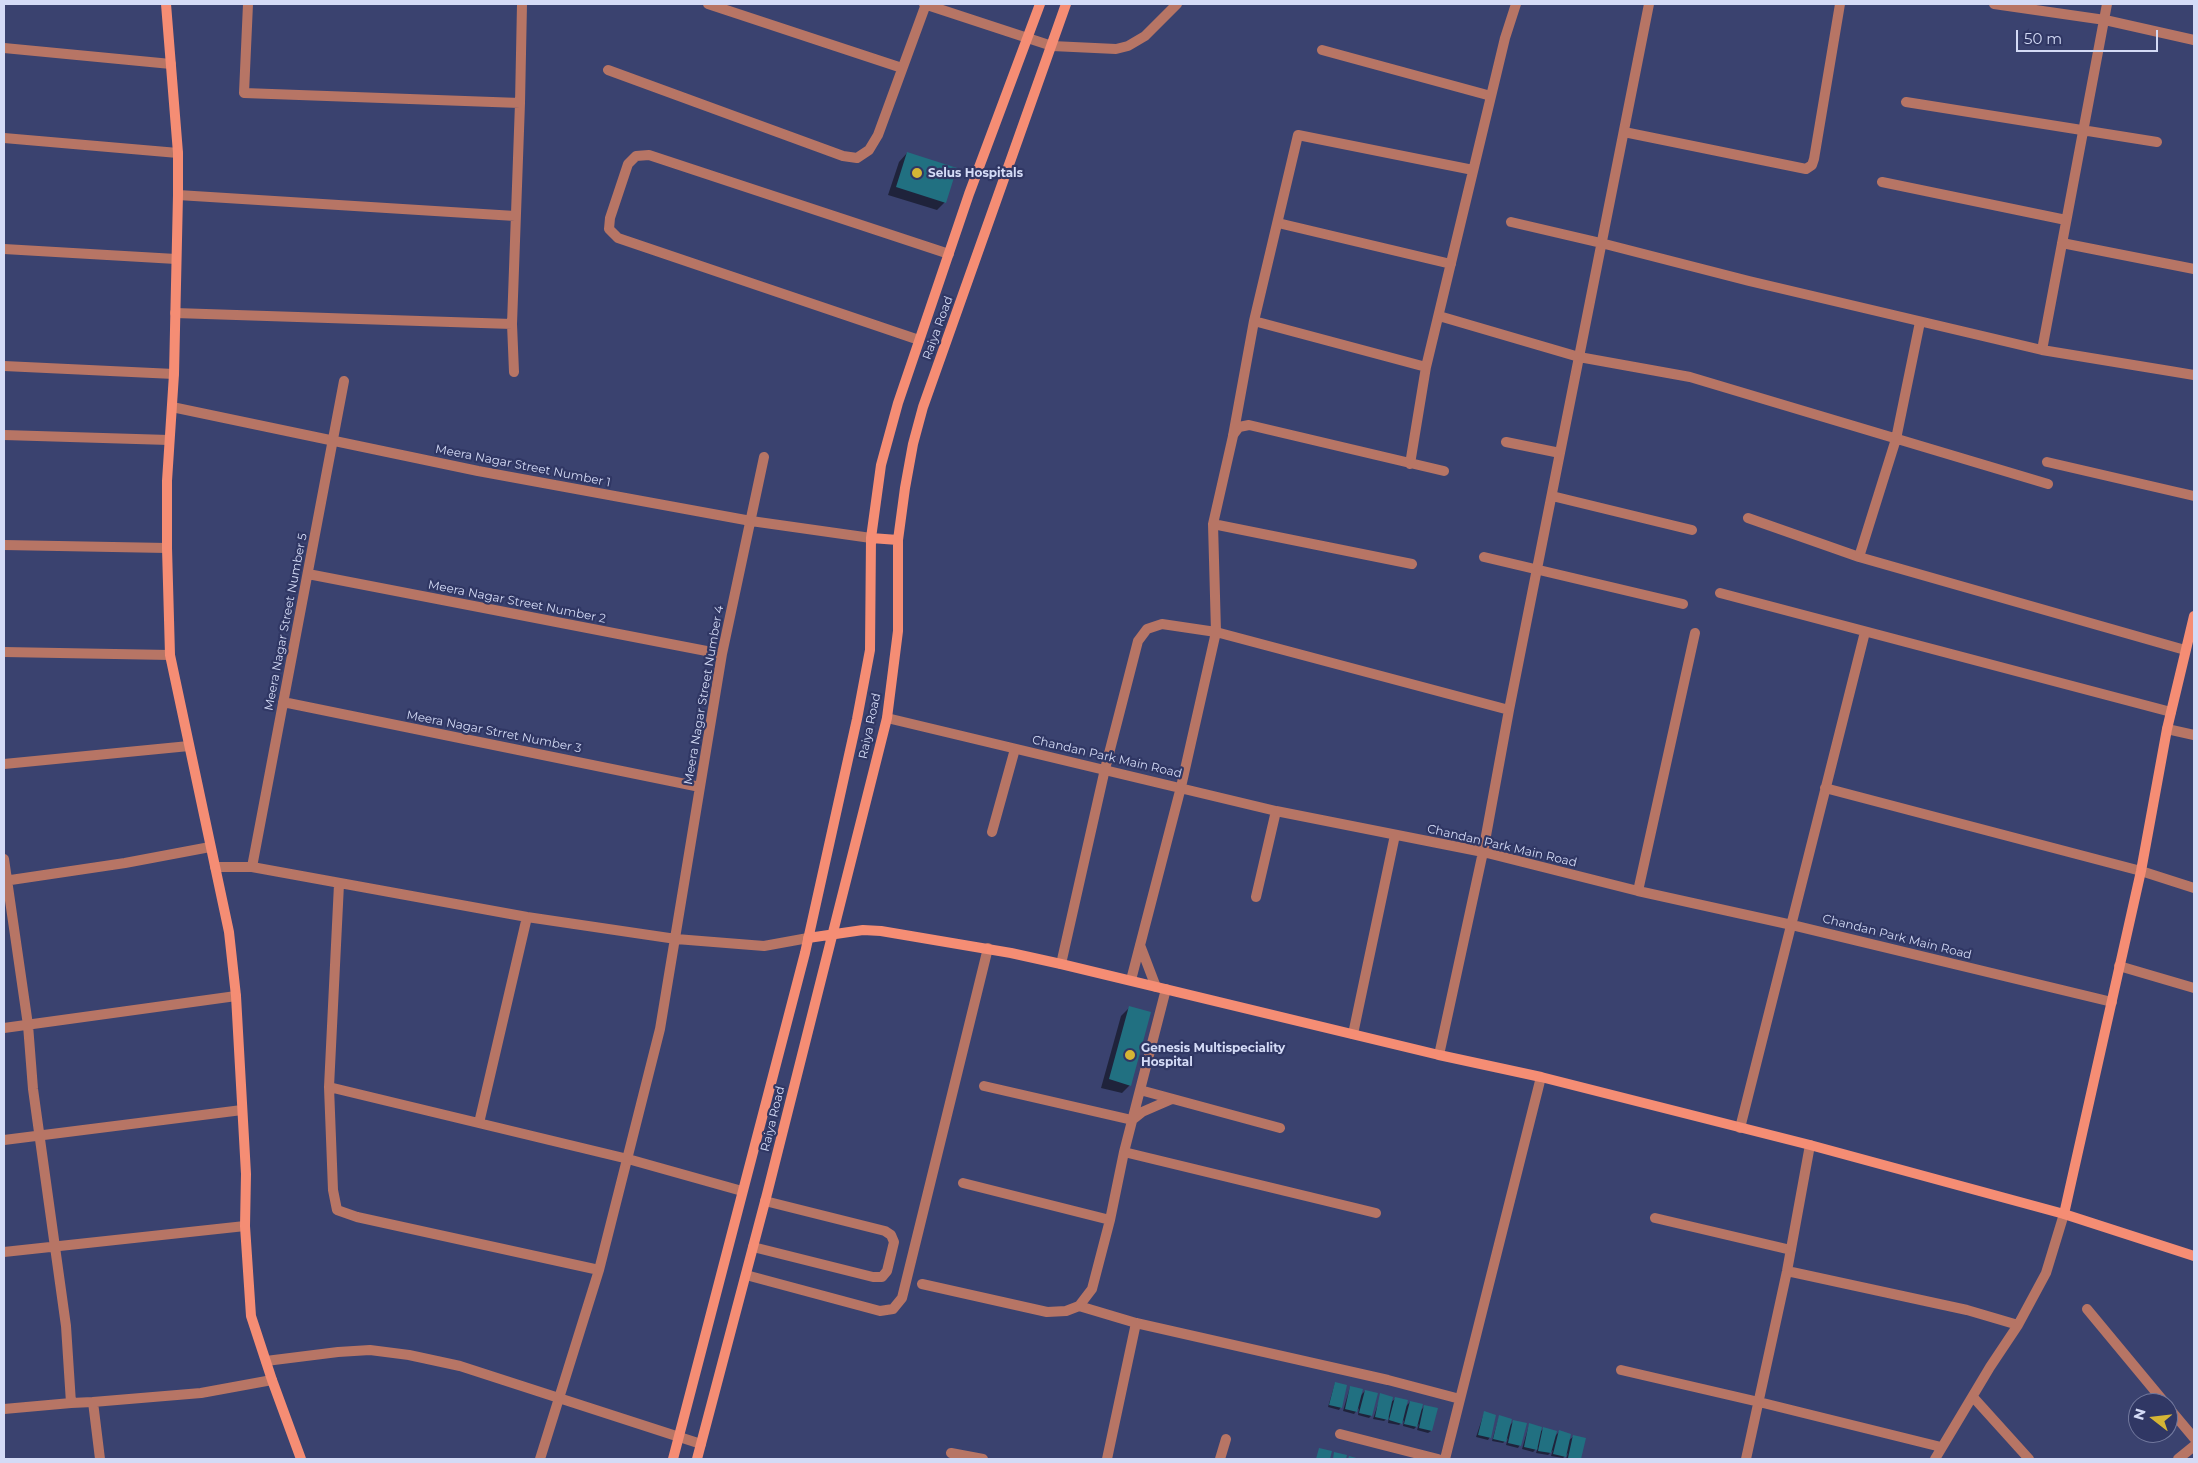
<!DOCTYPE html>
<html>
<head>
<meta charset="utf-8">
<style>
  body { margin:0 }
  #map { position:relative; width:2198px; height:1463px; overflow:hidden; background:#3a426f; font-family:Montserrat,sans-serif }
  canvas { display:block }
  .frame { position:absolute; inset:0; border:5px solid #d4dbf6; pointer-events:none }
  .north { position:absolute; left:2128px; top:1393px; width:50px; height:50px; box-sizing:border-box; background:#303764; border:1px solid #72799e; border-radius:50%; rotate:286deg; font-size:14px; font-weight:700; line-height:20px; text-align:center; color:#d4dbf6 }
  .north::after { content:''; display:block; margin:auto; width:18px; height:22px; background:#d5b535; clip-path:polygon(50% 0,100% 100%,50% 72%,0 100%) }
  .scale { position:absolute; left:2016px; top:30px; width:142px; height:22px; box-sizing:border-box; border:2px solid #d4dbf6; border-top:0; padding-left:6px; font-size:15px; line-height:18px; white-space:nowrap; color:#d4dbf6; -webkit-text-stroke:4px #303764; paint-order:stroke }
</style>
</head>
<body>
<div id="map">
<canvas width="2198" height="1463"></canvas>
<div class="frame"></div>
<div class="north">N</div>
<div class="scale">50 m</div>
</div>
<script>
const context = document.querySelector('canvas').getContext('2d');
context.lineJoin = 'round';
function paint(path, color) {
  context.fillStyle = color;
  context.fill(path, 'evenodd');
}
function shape(rows) {
  const path = new Path2D();
  for (const r of rows) {
    path.moveTo(r[0], r[1]);
    for (let i = 2; i < r.length; i += 2) path.lineTo(r[i], r[i + 1]);
  }
  return path;
}
function trace(path, color, width, dash) {
  context.strokeStyle = color;
  context.lineWidth = width;
  context.lineCap = dash ? 'butt' : 'round';
  context.setLineDash(dash || []);
  context.stroke(path);
}
function write(font, color, halo, rows, align = 'center') {
  context.font = font + ' Montserrat,sans-serif';
  context.lineWidth = 4.5;
  context.setLineDash([]);
  context.textBaseline = 'middle';
  context.strokeStyle = halo;
  context.fillStyle = color;
  for (const [text, x, y, turn = 0] of rows) {
    context.save();
    context.translate(x, y);
    context.rotate((+turn || 0) * Math.PI / 180);
    context.textAlign = isNaN(turn) ? turn : align;
    if (halo) context.strokeText(text, 0, 0);
    context.fillText(text, 0, 0);
    context.restore();
  }
}
const shadow = shape([
  [907,153,945,202,937,210,888,195,899,162],
  [1129,1008,1130,1085,1122,1093,1101,1088,1121,1016],
  [1335,1383,1341,1407,1339,1410,1328,1407],
  [1350,1387,1360,1396,1365,1391,1371,1416,1369,1418,1358,1415,1359,1408,1354,1414,1343,1411],
  [1381,1395,1390,1403,1395,1399,1405,1407,1410,1402,1420,1411,1425,1406,1431,1431,1428,1433,1417,1430,1419,1424,1414,1429,1403,1426,1404,1420,1399,1425,1388,1423,1389,1417,1384,1421,1373,1419],
  [1484,1413,1490,1437,1488,1440,1476,1437],
  [1499,1417,1509,1426,1514,1421,1520,1445,1518,1448,1506,1445,1508,1438,1503,1443,1492,1441],
  [1529,1425,1539,1433,1544,1428,1554,1437,1559,1432,1568,1441,1574,1436,1584,1439,1580,1459,1566,1459,1568,1453,1563,1458,1551,1456,1553,1450,1548,1455,1536,1453,1538,1447,1533,1452,1522,1449]
]);
const building = shape([
  [907,152,957,168,946,203,896,187],
  [1129,1006,1151,1012,1131,1086,1109,1079],
  [1335,1382,1347,1385,1342,1408,1329,1405],
  [1350,1386,1363,1389,1357,1412,1345,1409],
  [1365,1390,1378,1393,1372,1416,1359,1413],
  [1380,1393,1393,1397,1388,1420,1375,1417],
  [1395,1397,1408,1400,1402,1424,1389,1420],
  [1410,1401,1423,1404,1417,1427,1404,1424],
  [1424,1405,1438,1408,1432,1431,1419,1428],
  [1484,1411,1496,1415,1491,1438,1478,1435],
  [1499,1415,1512,1419,1506,1442,1493,1439],
  [1513,1420,1527,1423,1521,1446,1508,1443],
  [1529,1423,1542,1427,1537,1450,1524,1447],
  [1543,1427,1557,1431,1551,1453,1538,1451],
  [1559,1430,1571,1434,1566,1457,1553,1454],
  [1573,1435,1586,1438,1581,1459,1568,1458],
  [1319,1448,1332,1451,1330,1459,1316,1459],
  [1334,1452,1347,1455,1346,1459,1333,1459],
  [1349,1456,1360,1459,1348,1459]
]);
const lane = shape([
  [1052,46,1116,49,1128,46,1145,36,1177,4],
  [753,1247,873,1277,882,1277,887,1271,894,1242,891,1235,885,1231,765,1201]
]);
const street = shape([
  [248,4,244,93,520,103],
  [708,4,902,68],
  [924,4,1052,46],
  [1994,4,2105,20,2194,40],
  [4,48,171,64],
  [1322,50,1491,96],
  [608,70,843,156,857,158,869,150,878,135,926,4],
  [1906,102,2157,142],
  [1624,132,1806,169,1812,165,1814,159,1840,4],
  [4,138,178,153],
  [1882,182,2066,220],
  [178,195,515,216],
  [1511,222,1601,243,1749,281,2042,350,2194,375],
  [1278,223,1451,264],
  [2062,243,2194,269],
  [4,249,176,259],
  [175,313,512,324,520,103,522,4],
  [1439,316,1579,357,1690,377,2048,484],
  [1254,321,1426,367],
  [512,324,514,372],
  [919,340,618,238,609,229,610,218,628,164,636,156,649,155,949,254],
  [2042,350,2107,4],
  [4,366,174,374],
  [172,407,478,471,751,521,871,538],
  [4,435,169,440],
  [1233,435,1239,427,1249,425,1444,471],
  [1506,442,1560,453],
  [2047,462,2194,496],
  [1410,464,1426,367,1505,38,1516,4],
  [1552,496,1692,530],
  [1748,518,1859,557,2185,650],
  [1213,524,1412,564],
  [4,545,167,548],
  [1484,557,1683,604],
  [1859,557,1896,439,1920,322],
  [308,574,722,654],
  [1720,593,2171,712],
  [4,652,170,655],
  [283,702,700,787],
  [887,718,1276,811,1483,852,1638,891,1792,925,2112,1002],
  [2167,729,2194,735],
  [4,764,189,746],
  [1825,788,2141,871,2194,888],
  [992,832,1015,749],
  [4,859,28,1025,33,1089,66,1326,71,1403,93,1402,100,1459],
  [215,867,252,867,527,917,676,939,764,946,808,938],
  [252,867,344,381],
  [4,881,125,863,210,847],
  [339,884,329,1087,333,1190,337,1210,357,1217,599,1270],
  [1638,891,1695,633],
  [1256,897,1276,811],
  [1140,945,1156,987],
  [1061,964,1105,769,1138,641,1147,629,1162,624,1216,632,1213,524,1233,436,1254,321,1298,135,1473,170],
  [2119,966,2194,988],
  [1131,980,1181,787,1216,632,1509,710],
  [4,1028,236,996],
  [1353,1034,1395,835],
  [1439,1055,1483,852,1509,710,1649,4],
  [984,1086,1132,1120,1142,1112,1172,1099],
  [329,1087,628,1159,742,1191],
  [1140,1090,1280,1128],
  [479,1123,527,917],
  [1740,1128,1865,632],
  [4,1140,242,1110],
  [1124,1152,1376,1213],
  [963,1183,1110,1220],
  [1655,1218,1791,1250],
  [4,1252,245,1226],
  [1787,1271,1967,1310,2018,1325],
  [746,1275,880,1311,893,1309,902,1298,988,948],
  [922,1284,1047,1312,1066,1311,1079,1306,1092,1289,1110,1220,1124,1152,1166,989],
  [1079,1306,1136,1323,1388,1380,1460,1399],
  [2087,1309,2165,1403],
  [266,1361,338,1352,370,1350,409,1355,460,1366,701,1444],
  [1621,1370,1759,1402,1941,1447],
  [1973,1397,2029,1459],
  [93,1402,201,1393,272,1380],
  [2168,1407,2194,1438],
  [4,1409,71,1403],
  [1340,1434,1438,1459],
  [951,1453,983,1459],
  [540,1459,599,1270,660,1029,722,654,764,457],
  [1107,1459,1136,1323],
  [1220,1459,1226,1439],
  [1445,1459,1541,1077],
  [1746,1459,1787,1271,1810,1145],
  [1935,1459,1990,1367,2018,1325,2046,1273,2064,1214],
  [2178,1459,2194,1446]
]);
const secondary = shape([
  [166,4,178,153,178,195,174,374,167,481,167,548,170,655,229,932,236,996,246,1174,245,1226,251,1316,272,1380,301,1459],
  [871,538,898,540],
  [808,938,863,930,881,931,1011,953,1061,964,1439,1055,1541,1077,1810,1145,2064,1214,2194,1256],
  [2064,1214,2141,871,2167,729,2194,616],
  [673,1459,805,953,857,719,870,650,871,538,881,465,898,403,969,194,1040,4],
  [697,1459,767,1194,887,718,898,631,898,540,905,488,913,444,923,407,1066,4]
]);
const markers = [
  [917,173,6,"#d5b535"],
  [1130,1055,6,"#d5b535"]
];
const poiNames = [
  ["Selus Hospitals",928,173],
  ["Genesis Multispeciality",1141,1048],
  ["Hospital",1141,1062]
];
const streetNames = [
  ["Raiya Road",938,328,-70],
  ["Meera Nagar Street Number 1",523,466,11],
  ["Meera Nagar Street Number 2",517,602,11],
  ["Meera Nagar Street Number 5",286,622,-79],
  ["Meera Nagar Street Number 4",704,695,-80],
  ["Raiya Road",870,726,-78],
  ["Meera Nagar Strret Number 3",494,732,11],
  ["Chandan Park Main Road",1107,757,13],
  ["Chandan Park Main Road",1502,846,13],
  ["Chandan Park Main Road",1897,937,14],
  ["Raiya Road",773,1119,-76]
];
paint(shadow, '#0007');
paint(building, '#217081');
trace(lane, '#b77565', 10);
trace(street, '#b77565', 10);
trace(secondary, '#f58d74', 10);
for (const [x, y, r, color] of markers) {
  const dot = new Path2D();
  dot.arc(x, y, r, 0, 2 * Math.PI);
  context.fillStyle = color;
  context.fill(dot);
  trace(dot, '#303764', 2);
}
write('bold 12px', '#d4dbf6', '#303764', poiNames, 'left');
write('12px', '#d4dbf6', '#303764', streetNames);
</script>
</body>
</html>
